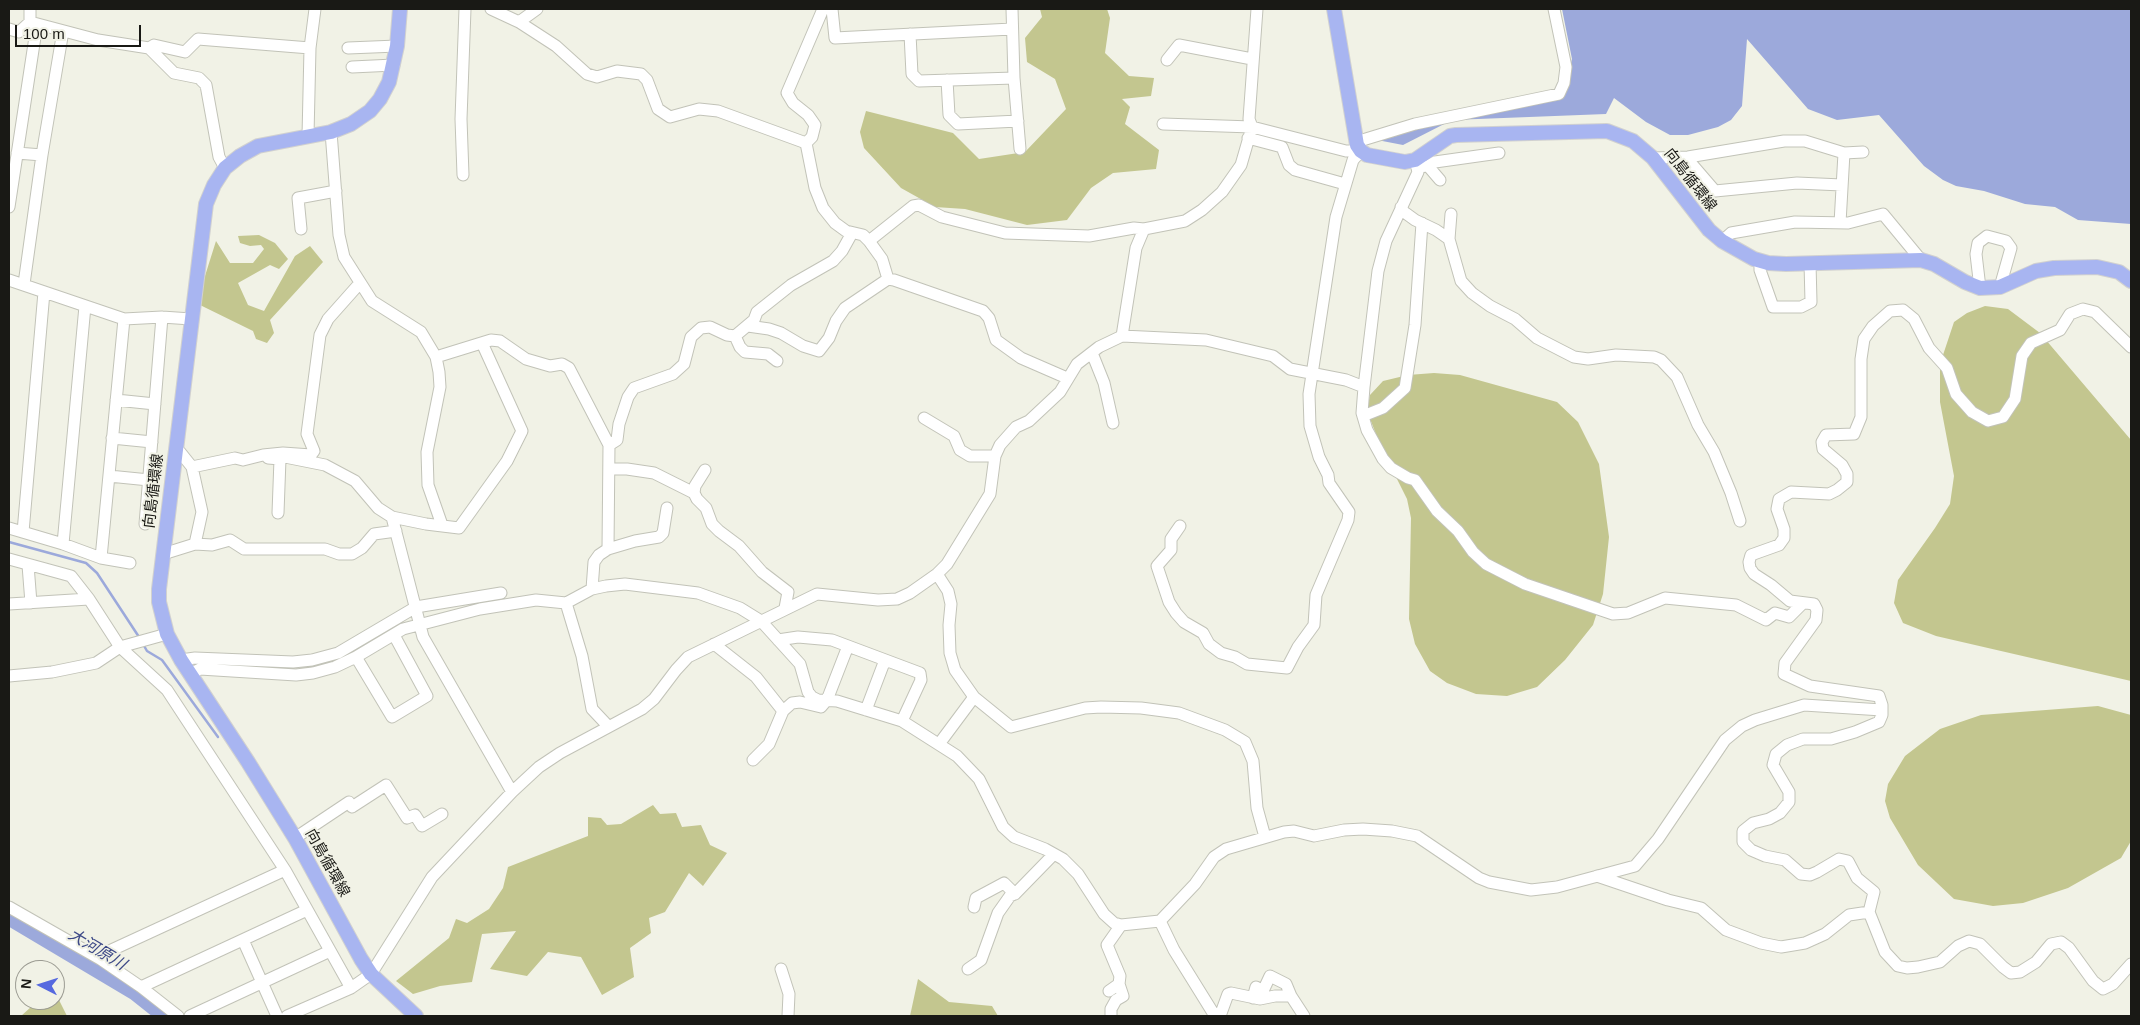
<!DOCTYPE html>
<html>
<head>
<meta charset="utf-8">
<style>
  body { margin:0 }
  #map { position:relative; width:2140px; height:1025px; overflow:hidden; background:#f1f2e6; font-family:Arial,sans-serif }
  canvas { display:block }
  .frame { position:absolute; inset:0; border:10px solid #191915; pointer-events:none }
  .north { position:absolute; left:15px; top:960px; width:50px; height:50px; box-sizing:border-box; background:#f1f2e6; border:1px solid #9b9b92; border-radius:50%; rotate:275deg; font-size:14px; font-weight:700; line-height:20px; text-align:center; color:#191915 }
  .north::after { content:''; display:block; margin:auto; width:18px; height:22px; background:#5669df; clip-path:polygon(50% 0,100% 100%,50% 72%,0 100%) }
  .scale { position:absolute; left:15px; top:25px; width:126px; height:22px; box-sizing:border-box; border:2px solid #191915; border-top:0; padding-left:6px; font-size:15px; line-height:18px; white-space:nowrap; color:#191915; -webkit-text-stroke:4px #f1f2e6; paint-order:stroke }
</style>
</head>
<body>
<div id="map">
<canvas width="2140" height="1025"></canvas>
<div class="frame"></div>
<div class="north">N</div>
<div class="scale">100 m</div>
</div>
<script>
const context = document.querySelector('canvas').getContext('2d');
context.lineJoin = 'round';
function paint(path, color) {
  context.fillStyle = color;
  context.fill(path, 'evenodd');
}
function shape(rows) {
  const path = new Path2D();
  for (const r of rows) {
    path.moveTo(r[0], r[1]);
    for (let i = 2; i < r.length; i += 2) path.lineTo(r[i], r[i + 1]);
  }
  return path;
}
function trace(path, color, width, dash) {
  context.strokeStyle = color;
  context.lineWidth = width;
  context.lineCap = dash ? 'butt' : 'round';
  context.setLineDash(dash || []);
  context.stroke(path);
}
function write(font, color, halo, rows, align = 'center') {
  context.font = font + ' Arial,"Noto Sans JP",sans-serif';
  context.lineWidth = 4;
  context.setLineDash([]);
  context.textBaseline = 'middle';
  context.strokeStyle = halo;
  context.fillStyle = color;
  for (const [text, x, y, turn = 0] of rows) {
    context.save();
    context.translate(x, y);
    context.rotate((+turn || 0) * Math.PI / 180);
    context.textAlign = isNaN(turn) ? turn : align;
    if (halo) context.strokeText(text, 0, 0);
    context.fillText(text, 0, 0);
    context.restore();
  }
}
const forest = shape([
  [1040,9,1107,9,1110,18,1105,53,1129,76,1154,78,1151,96,1122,99,1130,107,1125,124,1159,150,1156,169,1113,173,1091,188,1067,220,1027,225,965,209,935,207,901,188,864,148,860,132,866,111,953,133,979,159,1025,152,1066,109,1055,79,1027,62,1025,38,1042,17],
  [259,235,275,243,288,259,279,269,270,265,238,283,248,305,264,311,295,256,310,246,323,262,270,320,274,333,267,343,256,339,253,331,200,305,199,295,216,241,230,263,253,263,264,249,261,245,250,246,240,243,238,236],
  [1985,306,2008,309,2040,333,2131,440,2131,681,1936,636,1903,623,1894,603,1898,580,1935,528,1950,504,1954,476,1940,402,1940,364,1954,322,1967,313],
  [1434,373,1460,375,1557,402,1578,422,1599,464,1609,537,1603,594,1593,625,1565,660,1537,687,1507,696,1476,694,1447,683,1430,671,1415,644,1409,619,1411,518,1407,499,1381,447,1367,411,1370,395,1383,381,1408,375],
  [2098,706,2131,715,2131,841,2121,858,2068,888,2023,903,1993,906,1954,899,1918,865,1890,818,1885,801,1888,784,1905,756,1940,729,1981,715],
  [653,805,660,814,676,813,682,827,701,825,710,845,727,853,703,886,689,873,665,912,649,918,651,933,630,948,634,977,602,995,581,957,548,952,527,976,490,969,516,931,482,934,472,982,440,986,413,994,396,981,449,938,456,919,467,923,489,909,503,888,508,867,588,836,588,817,601,818,607,825,621,824],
  [918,979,949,1002,992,1006,998,1016,910,1016],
  [55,992,67,1016,21,1016,31,1007,30,1000,55,1000]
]);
const water = shape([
  [1562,9,2131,9,2131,224,2078,220,2055,207,2025,204,1984,191,1956,186,1943,180,1924,166,1879,115,1837,120,1808,109,1747,39,1742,106,1731,120,1718,127,1688,135,1670,135,1646,122,1614,98,1606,114,1452,120,1403,145,1372,139,1370,132,1405,121,1559,93,1564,90,1572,59]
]);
const stream = shape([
  [9,542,86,563,97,573,139,637],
  [143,644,147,651,162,660,218,737]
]);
const river = shape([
  [9,918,135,993,164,1016]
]);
const minor = shape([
  [491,9,519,22,556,46,587,74,597,77,617,71,641,74,647,80,658,109,670,117,699,109,718,111,806,143,812,137,815,125,808,115,793,103,787,93,823,9],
  [832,9,835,38,1012,29],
  [1012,9,1014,78,1020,149],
  [30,22,30,9],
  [519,22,537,9],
  [9,29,19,32,30,22,98,40,149,48,174,73,199,78,206,85,219,157,225,168],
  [910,34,912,74,919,81,1014,78],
  [149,48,154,45,185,52,198,39,310,48],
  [348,48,397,46],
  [1167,60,1179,45,1252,59],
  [352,67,394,65],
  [947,80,949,115,958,124,1018,121],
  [1163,124,1252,127,1249,119,1257,9],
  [331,132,339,235,344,257,372,301,421,332,436,357,439,372,440,387,427,452,428,485,442,525],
  [308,136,310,48,315,9],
  [1248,138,1282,147,1289,165,1295,170,1345,184],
  [1356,142,1415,124,1559,94,1564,83,1566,67,1554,9],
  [806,143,815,188,823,208,835,223,846,231,863,235,869,241,882,259,888,279],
  [17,153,42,155],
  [1844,153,1863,152],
  [1688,157,1690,162,1715,191,1797,183,1842,185],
  [1653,158,1688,157,1784,141,1805,141,1844,153,1840,223],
  [1415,160,1418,172,1386,241,1378,271,1364,387,1362,413,1367,430,1383,459,1391,468,1408,478,1415,480,1437,511,1458,531,1473,552,1486,564,1525,584,1613,614,1628,613,1665,598,1736,605,1766,620,1775,613,1789,617,1803,603],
  [1428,166,1440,180],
  [1417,167,1428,166,1435,162,1499,153],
  [463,175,461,119,465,9],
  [9,207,37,24],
  [1401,207,1404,212,1415,220,1436,230,1449,239,1461,281,1472,293,1490,306,1515,319,1537,338,1574,357,1588,359,1616,355,1654,357,1661,360,1677,377,1698,425,1714,452,1731,493,1740,521],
  [301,229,298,198,336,191],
  [1449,239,1451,214],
  [869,241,913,206,919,205,942,217,1005,233,1089,236,1134,228,1144,229],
  [1722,241,1731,233,1795,222,1848,223,1883,214,1921,260],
  [1760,261,1760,270,1773,307,1801,307,1811,302,1810,263],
  [9,280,124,319,162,317,191,319],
  [24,284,42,155,63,31],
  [1980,288,1976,254,1978,243,1987,236,2006,241,2011,248,2000,287],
  [748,326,769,329,781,333,803,346,819,351,829,338,836,321,845,308,888,279,894,280,983,311,989,318,996,340,1021,358,1067,378],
  [735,336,740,347,745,352,768,354,777,361],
  [1122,336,1206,340,1273,356,1290,369,1346,380,1364,387],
  [2131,347,2095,312,2083,309,2070,314,2060,330,2031,343,2022,356,2015,399,2003,417,1988,421,1972,412,1956,394,1947,368,1929,348,1914,319,1903,310,1890,311,1873,326,1864,339,1861,359,1861,417,1854,434,1826,435,1822,442,1823,449,1842,465,1847,474,1847,482,1837,490,1829,494,1791,492,1779,499,1777,509,1784,529,1784,538,1779,545,1751,555,1749,562,1750,568,1754,574,1771,585,1790,601,1814,604,1817,610,1816,620,1785,663,1784,674,1810,686,1879,696,1882,705,1882,715,1879,722,1855,732,1831,739,1803,739,1787,745,1776,754,1773,765,1789,792,1789,802,1780,813,1769,819,1753,823,1743,831,1743,842,1751,850,1765,856,1785,860,1801,874,1810,875,1817,872,1839,859,1848,861,1857,878,1874,892,1869,912,1885,952,1898,966,1907,968,1918,967,1940,962,1958,946,1969,941,1980,944,2003,967,2011,973,2020,972,2036,962,2051,944,2061,942,2069,948,2093,981,2103,989,2113,984,2131,964],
  [1092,353,1104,383,1113,423],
  [436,357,491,340,500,341,526,359,550,366,562,364,569,368,609,445,608,549],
  [116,400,155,404],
  [1363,416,1383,408,1405,388,1415,325,1422,223],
  [924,418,954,436,960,450,970,456,995,456],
  [112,438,152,442],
  [609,445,617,440,619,424,628,397,634,388,673,374,684,364,691,337,701,328,710,327,727,335,735,336,754,320,757,312,791,285,833,261,842,251,852,233],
  [175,451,180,452,192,467,235,458,243,460,263,455,283,453,311,455,314,451,307,434,320,335,328,319,360,283],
  [283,453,285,457,325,465,355,481,378,508,392,517,426,524,459,528,507,461,522,431,482,343],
  [268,458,280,459,278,513],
  [192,467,202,512,195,544],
  [609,469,627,469,654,473,694,493],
  [705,470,695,486,694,493,697,499,706,508,712,524,719,531,739,546,762,572,788,592,785,608],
  [109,476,149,480],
  [392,517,423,637,512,792],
  [145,524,162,317],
  [1180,526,1171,539,1171,550,1157,566,1169,602,1176,613,1184,622,1203,633,1209,644,1221,653,1235,657,1247,664,1287,668,1298,647,1314,625,1316,595,1348,520,1349,512,1329,483,1328,475,1319,457,1310,426,1309,394,1336,217,1353,160,1361,151],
  [9,528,63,544,101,558,130,563],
  [23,532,44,292],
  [63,544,85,306],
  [163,554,195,544,212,545,230,540,244,549,325,549,339,554,352,554,362,548,374,534,396,531],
  [101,558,124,319],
  [9,559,71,576,89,599,120,647,167,690,285,870,351,988],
  [28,565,31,603],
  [937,574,948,591,951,604,949,625,950,653,955,670,974,697,1011,727,1085,708,1101,707,1141,708,1179,713,1225,730,1245,742,1253,761,1257,808,1265,837],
  [592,589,594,562,599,555,608,549,635,541,659,537,663,533,667,508],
  [566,603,582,656,592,709,608,726],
  [9,604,89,599],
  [778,640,798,637,832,640,920,673,921,680,902,721],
  [714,644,756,677,783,711,792,703,800,702,821,707,827,700,848,646],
  [356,657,392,717,427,696,394,635],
  [181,660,195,658,293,662,312,660,338,653,416,607,501,593],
  [190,674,200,669,296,675,313,673,335,667,356,657,403,629,480,609,536,600,566,603,592,589,606,586,625,584,698,593,740,608,761,621,800,664,808,692,812,697,818,700,837,701,902,721,957,756,979,779,1003,827,1014,837,1045,849,1063,859,1078,874,1104,914,1114,923,1121,925,1160,921,1195,884,1214,857,1226,849,1284,832,1294,831,1314,836,1344,830,1363,829,1392,831,1417,836,1479,878,1489,882,1531,890,1557,887,1635,866,1658,839,1725,740,1742,726,1755,720,1804,705,1882,710],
  [9,676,52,672,96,663,120,647,167,634],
  [866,710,885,660],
  [939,744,974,697],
  [753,760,769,744,783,711],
  [295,838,349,802,352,807,386,785,407,818,415,815,422,826,442,814],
  [1597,876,1668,900,1701,908,1726,930,1761,943,1781,947,1805,943,1825,934,1849,915,1869,912],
  [9,907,100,959,141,987,178,1016],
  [974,907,976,898,1004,883,1015,894,1054,854],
  [1160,921,1174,950,1215,1016],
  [243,940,277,1016],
  [100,959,105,953,285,870],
  [781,969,789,994,788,1016],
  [968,969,981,960,998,913,1010,896,1015,894],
  [141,987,307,910],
  [1109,991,1119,984,1120,976,1107,945,1121,925],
  [1253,998,1256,987,1263,991,1270,976,1286,984,1291,996,1304,1016],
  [190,1016,330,951],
  [287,1016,351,988,371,974,432,877,512,792,539,767,560,753,642,709,654,699,676,670,688,657,817,594,878,600,897,599,910,593,937,574,947,564,990,494,995,456,1000,445,1016,427,1029,421,1060,392,1077,364,1099,347,1122,336,1136,248,1144,229,1185,221,1202,210,1222,192,1241,165,1252,127,1346,151,1361,151],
  [1111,1016,1111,1009,1116,1000,1123,996,1119,984],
  [1220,1016,1228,994,1231,993,1260,999,1275,996,1291,996]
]);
const major = shape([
  [400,9,397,46,389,82,380,99,370,111,351,124,331,132,258,146,240,156,225,168,214,185,206,204,159,589,159,602,167,634,181,660,248,762,295,838,361,959,371,974,416,1016],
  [1334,9,1357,145,1361,151,1367,155,1405,162,1415,160,1450,136,1456,135,1607,131,1633,141,1653,158,1709,230,1722,241,1754,259,1768,263,1786,264,1921,260,1934,264,1965,282,1980,288,2000,287,2036,271,2054,268,2097,267,2119,272,2131,281]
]);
const streetNames = [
  ["向島循環線",1690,180,52],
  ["向島循環線",154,491,-83],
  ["向島循環線",327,863,61]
];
const waterNames = [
  ["大河原川",97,950,31]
];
paint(forest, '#c3c68f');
paint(water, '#9ca9db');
trace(stream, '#9ca9db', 2.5);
trace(river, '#9ca9db', 15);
trace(minor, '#c2c3b8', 13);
trace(major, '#d1d1d0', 16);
trace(minor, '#fff', 11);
trace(major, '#a8b5f1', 14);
write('15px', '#191915', '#f1f2e6', streetNames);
write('italic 16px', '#3d4987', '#f1f2e6', waterNames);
</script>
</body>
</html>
